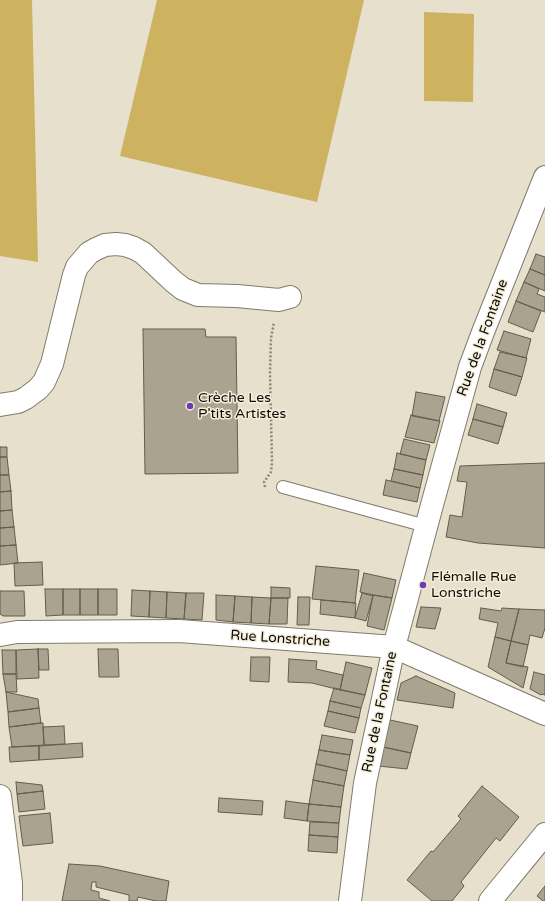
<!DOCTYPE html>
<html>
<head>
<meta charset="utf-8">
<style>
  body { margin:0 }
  canvas { display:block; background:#e7e0cd }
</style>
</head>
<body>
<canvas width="545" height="901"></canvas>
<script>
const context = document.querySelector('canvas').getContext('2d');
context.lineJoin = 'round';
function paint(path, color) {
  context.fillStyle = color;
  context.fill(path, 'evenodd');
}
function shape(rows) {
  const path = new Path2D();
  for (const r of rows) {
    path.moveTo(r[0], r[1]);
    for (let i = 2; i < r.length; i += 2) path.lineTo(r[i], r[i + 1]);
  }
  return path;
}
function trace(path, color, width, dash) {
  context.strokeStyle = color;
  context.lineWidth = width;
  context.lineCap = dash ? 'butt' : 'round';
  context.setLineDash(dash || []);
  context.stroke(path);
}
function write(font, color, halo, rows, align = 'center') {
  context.font = font + ' "Varela Round",sans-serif';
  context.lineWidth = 3;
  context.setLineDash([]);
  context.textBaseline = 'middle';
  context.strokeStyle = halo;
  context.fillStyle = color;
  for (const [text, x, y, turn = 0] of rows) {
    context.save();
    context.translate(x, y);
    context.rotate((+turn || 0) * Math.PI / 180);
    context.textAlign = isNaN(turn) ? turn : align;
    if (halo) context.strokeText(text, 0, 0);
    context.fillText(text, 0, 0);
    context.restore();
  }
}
const green = shape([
  [0,0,32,0,38,262,0,256],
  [157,0,364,0,317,202,120,156],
  [424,12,474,14,473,102,424,101]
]);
const building = shape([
  [536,254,545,257,545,275,530,269,536,254],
  [530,269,545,275,545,291,524,282,530,269],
  [524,282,539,289,537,294,545,297,545,312,516,301,524,282],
  [516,301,541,311,533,332,508,322,516,301],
  [143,329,205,329,206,337,236,337,238,473,145,474,143,329],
  [504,331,531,339,526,358,497,350,504,331],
  [500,352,527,358,522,377,494,369,500,352],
  [494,369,522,377,516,396,489,387,494,369],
  [416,392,445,397,439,421,412,416,416,392],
  [477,404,507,413,503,427,473,419,477,404],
  [411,415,440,421,434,443,405,437,411,415],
  [473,419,503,427,498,444,468,435,473,419],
  [404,439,430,445,426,460,400,454,404,439],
  [0,447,7,447,7,457,0,457,0,447],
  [397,453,426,460,423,475,394,469,397,453],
  [0,457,7,457,9,475,0,475,0,457],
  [545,463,545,548,478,543,446,537,450,515,462,517,467,482,457,481,460,466,545,463],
  [394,469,423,475,420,488,391,481,394,469],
  [0,475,9,475,11,491,0,492,0,475],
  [386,480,420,488,417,502,383,495,386,480],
  [11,491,12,510,0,511,0,492,11,491],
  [12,510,14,527,0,528,0,511,12,510],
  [14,527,16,545,0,546,0,528,14,527],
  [16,545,18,563,0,565,0,546,16,545],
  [42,562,43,585,15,586,14,563,42,562],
  [316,566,359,570,355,603,312,599,316,566],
  [364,573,396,580,392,598,373,595,360,592,364,573],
  [271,587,290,588,290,598,271,598,271,587],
  [45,589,63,589,63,615,46,616,45,589],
  [63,589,80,589,80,615,63,615,63,589],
  [80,589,98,589,98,615,80,615,80,589],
  [98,589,117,589,117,615,98,615,98,589],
  [132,590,150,591,149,617,131,616,132,590],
  [0,591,24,591,25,616,3,616,0,614,0,591],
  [150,591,167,592,166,618,149,617,150,591],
  [167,592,186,593,184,619,166,618,167,592],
  [186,593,204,593,202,620,184,619,186,593],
  [362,593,373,596,366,621,355,618,362,593],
  [216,595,235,596,233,622,216,620,216,595],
  [373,595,392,598,384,630,367,626,373,595],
  [235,596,252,597,251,623,233,622,235,596],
  [252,597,271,598,269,624,251,623,252,597],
  [298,597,310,597,309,625,297,625,298,597],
  [271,598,288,598,287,624,269,624,271,598],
  [321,600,356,603,355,618,320,614,321,600],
  [421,607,441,608,435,629,416,627,421,607],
  [481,608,501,611,502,608,519,609,511,641,495,637,498,623,479,619,481,608],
  [519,609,545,610,545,628,542,638,530,635,528,645,511,641,519,609],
  [495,637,511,641,506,663,528,667,523,688,488,667,495,637],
  [511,641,528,645,523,667,506,663,511,641],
  [38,649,48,649,49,670,39,670,38,649],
  [38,649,39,678,17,679,16,650,38,649],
  [98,649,118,649,119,677,99,677,98,649],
  [2,650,16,650,16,674,3,674,2,650],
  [251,657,270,657,269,682,250,681,251,657],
  [289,659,317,661,316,669,343,675,340,690,312,683,288,682,289,659],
  [346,662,372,668,365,695,340,690,346,662],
  [534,672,545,675,545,695,542,694,541,695,530,689,534,672],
  [3,674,16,674,17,692,6,692,3,674],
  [416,676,455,693,453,708,397,700,401,683,416,676],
  [334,688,365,695,361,708,330,701,334,688],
  [6,692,38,699,39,708,8,712,6,692],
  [330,701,361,708,359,718,328,711,330,701],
  [39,708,41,723,9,727,8,712,39,708],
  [328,711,359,718,355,733,324,726,328,711],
  [390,720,418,726,411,753,383,747,390,720],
  [41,723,43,723,44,745,12,747,9,727,41,723],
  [64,726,65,744,44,745,43,727,64,726],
  [322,735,353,740,350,755,319,750,322,735],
  [82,743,83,757,39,760,39,746,82,743],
  [39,746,39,760,10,762,9,747,39,746],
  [383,747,411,753,407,769,378,766,383,747],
  [319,750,350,755,347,771,316,764,319,750],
  [316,764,347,771,344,786,313,780,316,764],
  [313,780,344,786,341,807,309,804,313,780],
  [16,782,42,785,43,791,17,794,16,782],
  [482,786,519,817,500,841,496,838,461,882,464,886,452,901,432,901,407,880,431,851,433,852,461,819,458,816,482,786],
  [43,791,45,809,19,812,17,794,43,791],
  [219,798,263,801,262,815,218,812,219,798],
  [286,801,309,804,307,821,284,818,286,801],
  [309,804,341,807,339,823,307,821,309,804],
  [50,813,53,843,23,846,19,816,50,813],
  [310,822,339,823,338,837,309,835,310,822],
  [309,835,338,837,337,853,308,851,309,835],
  [69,864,100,866,169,881,166,901,156,901,138,897,137,901,129,901,129,895,96,887,96,882,92,882,91,890,99,892,99,898,110,901,62,901,69,864],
  [545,886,545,901,543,901,537,896,545,886]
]);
const path = shape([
  [265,487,264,482,271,472,272,463,270,373,271,338,274,322]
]);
const service = shape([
  [283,487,426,526]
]);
const minor = shape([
  [0,405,18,402,26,398,38,389,44,382,52,364,74,275,77,267,89,253,96,249,105,245,116,244,125,245,134,248,143,253,174,282,183,289,198,295,237,296,279,300,290,297],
  [0,635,17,632,179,631,394,647,545,714],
  [0,796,11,883,11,901],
  [490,901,545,834]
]);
const tertiary = shape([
  [350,901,365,783,394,647,432,505,470,367,483,332,545,177]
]);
const markers = [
  [190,406,4,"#7039b0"],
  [423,585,4,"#7039b0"]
];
const streetNames = [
  ["Rue de la Fontaine",483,338,-70],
  ["Rue Lonstriche",280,639,4],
  ["Rue de la Fontaine",380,712,-78]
];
const poiNames = [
  ["Crèche Les",198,398],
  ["P'tits Artistes",198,414],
  ["Flémalle Rue",431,577],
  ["Lonstriche",431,593]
];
paint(green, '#cdb260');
paint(building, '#a9a390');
trace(building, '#625d4c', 1);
trace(service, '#817b6a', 14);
trace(minor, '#817b6a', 24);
trace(tertiary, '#817b6a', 24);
trace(path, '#8b8679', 2.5, [2, 2]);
trace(service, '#fff', 12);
trace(minor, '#fff', 22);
trace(tertiary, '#fff', 22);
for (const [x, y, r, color] of markers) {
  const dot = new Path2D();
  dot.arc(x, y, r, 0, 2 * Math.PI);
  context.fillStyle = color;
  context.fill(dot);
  trace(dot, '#f4eeda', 1.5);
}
write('14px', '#0e0c06', '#f4eeda', streetNames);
write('14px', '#0e0c06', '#f4eeda', poiNames, 'left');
</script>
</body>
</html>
